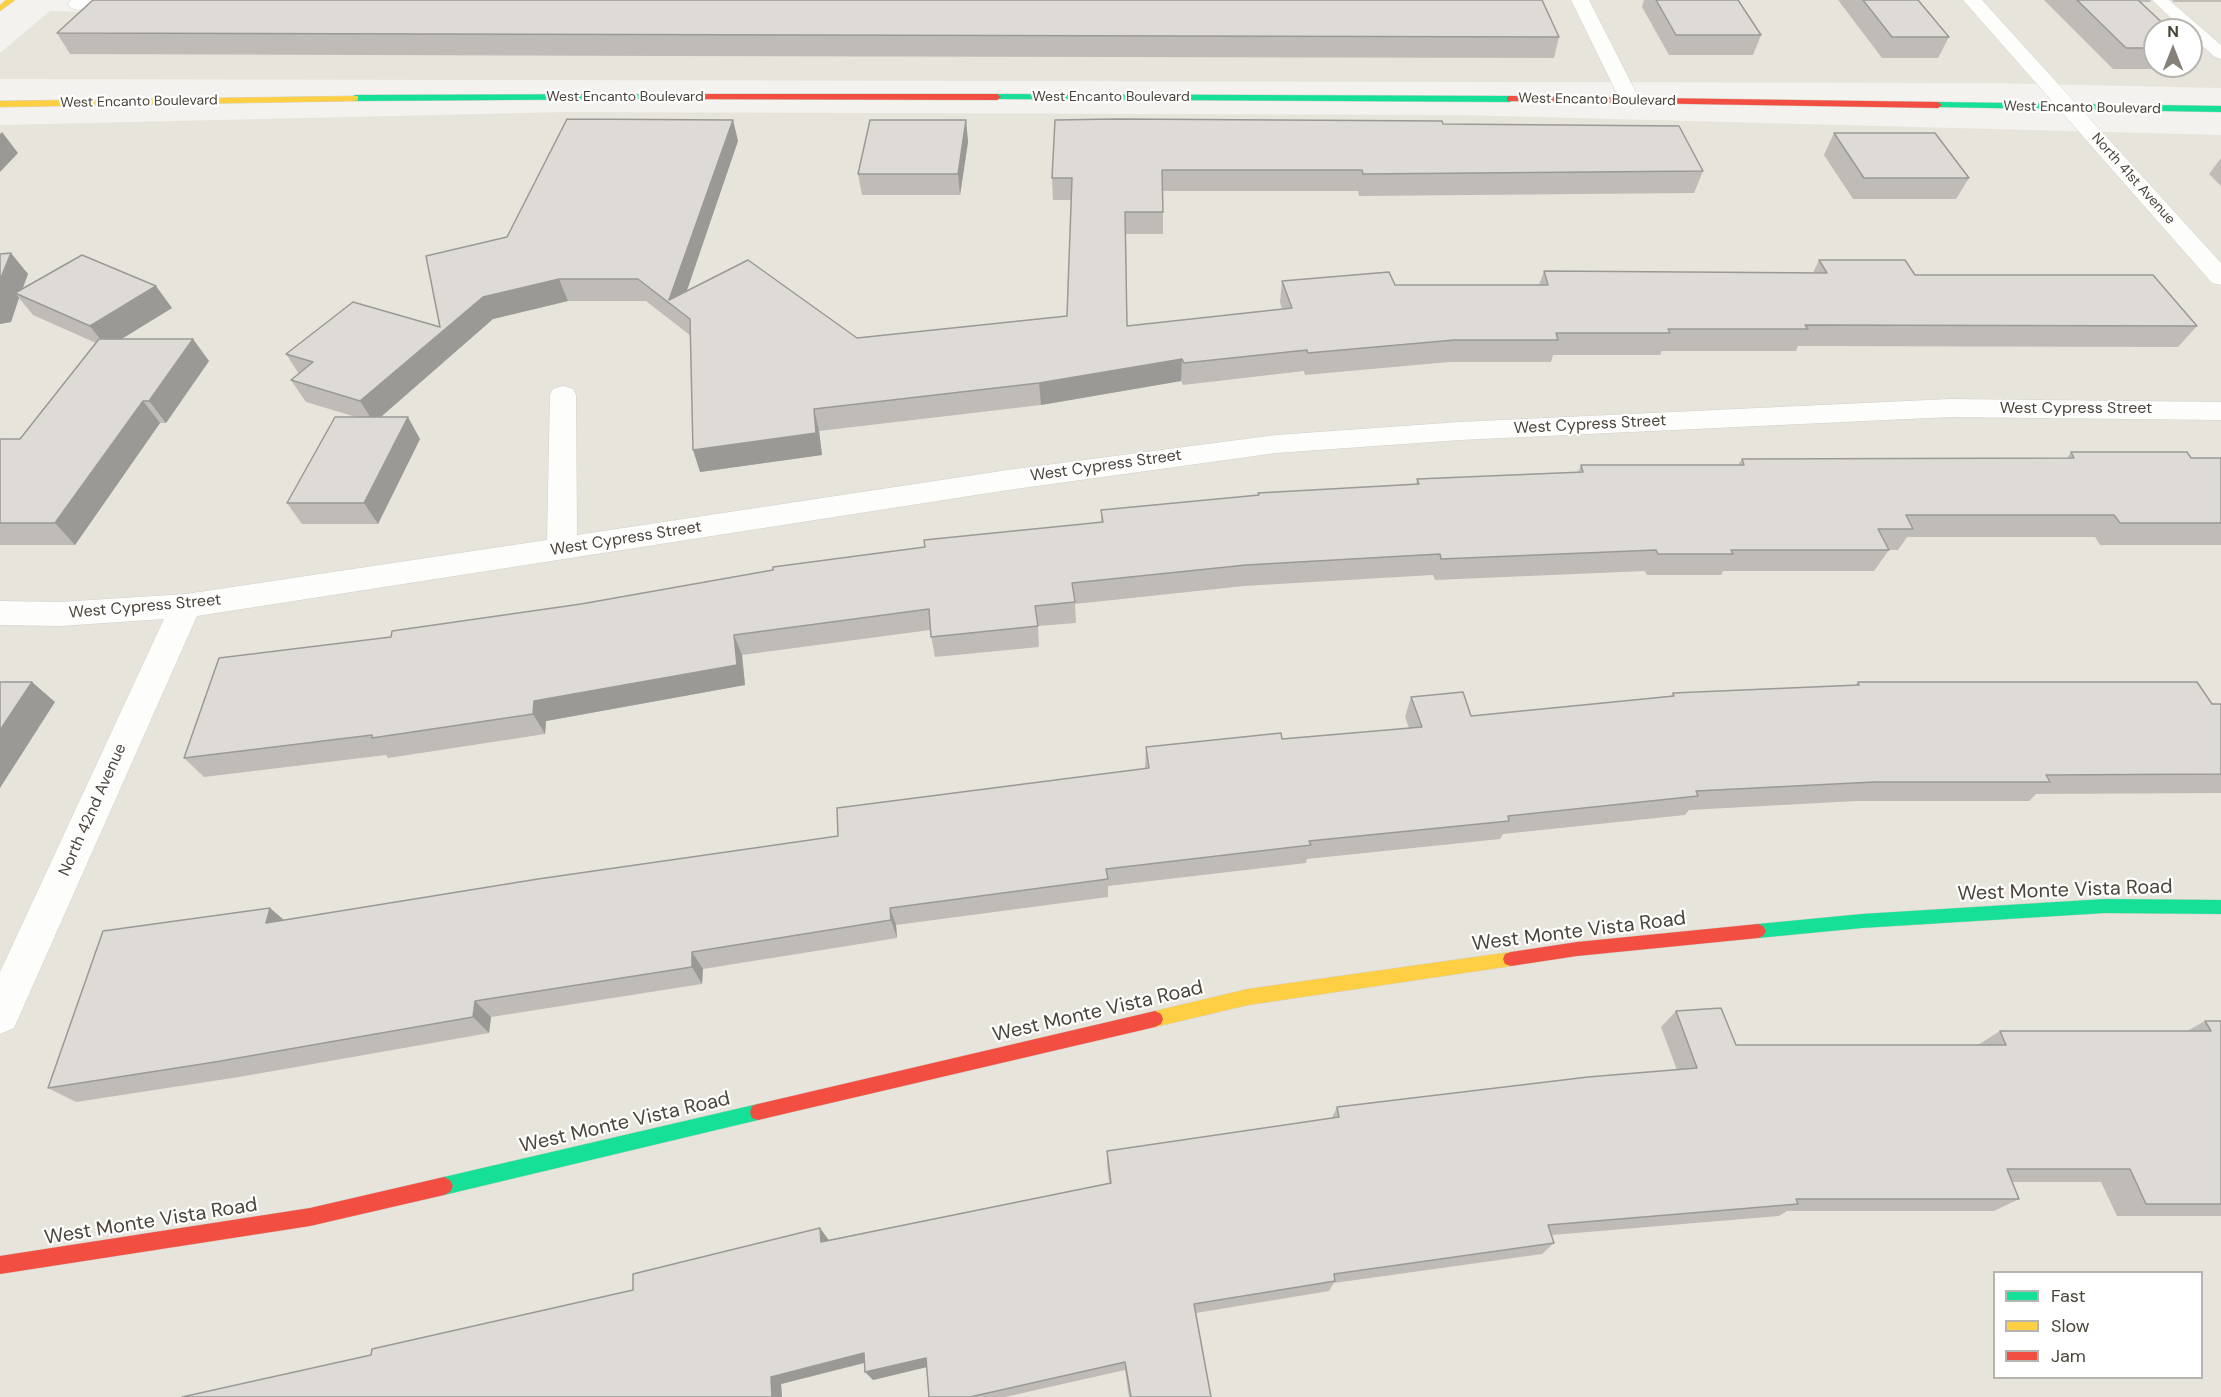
<!DOCTYPE html>
<html>
<head>
<meta charset="utf-8">
<style>
  body { margin:0 }
  #map { position:relative; width:2221px; height:1397px; overflow:hidden; background:#f4f2ee; font-family:"DM Sans",sans-serif }
  canvas { display:block }
  .legend { position:absolute; left:1993px; top:1271px; width:210px; height:108px; box-sizing:border-box; background:#fff; border:2px solid #b7b4b0; margin:0; padding:8px 10px; list-style:none; font-size:18px; color:#4b4439 }
  .legend li { display:flex; align-items:center; gap:12px; height:30px }
  .legend b { width:30px; border:2px solid #b7b4b0 }
  .north { position:absolute; left:2143px; top:18px; width:60px; height:60px; box-sizing:border-box; background:#fff; border:2px solid #b7b4b0; border-radius:50%; rotate:0deg; font-size:16px; font-weight:700; line-height:24px; text-align:center; color:#4b4439 }
  .north::after { content:''; display:block; margin:auto; width:21px; height:27px; background:#868178; clip-path:polygon(50% 0,100% 100%,50% 72%,0 100%) }
</style>
</head>
<body>
<div id="map">
<canvas width="2221" height="1397"></canvas>
<ul class="legend">
<li><b style="height:8px;background:#16e098"></b>Fast</li>
<li><b style="height:8px;background:#ffcf43"></b>Slow</li>
<li><b style="height:8px;background:#f24e42"></b>Jam</li>
</ul>
<div class="north">N</div>
</div>
<script>
const context = document.querySelector('canvas').getContext('2d');
context.lineJoin = 'round';
function paint(path, color) {
  context.fillStyle = color;
  context.fill(path, 'evenodd');
}
function shape(rows) {
  const path = new Path2D();
  for (const r of rows) {
    path.moveTo(r[0], r[1]);
    for (let i = 2; i < r.length; i += 2) path.lineTo(r[i], r[i + 1]);
  }
  return path;
}
function trace(path, color, width, dash) {
  context.strokeStyle = color;
  context.lineWidth = width;
  context.lineCap = dash ? 'butt' : 'round';
  context.setLineDash(dash || []);
  context.stroke(path);
}
function write(font, color, halo, rows, align = 'center') {
  context.font = font + ' "DM Sans",sans-serif';
  context.lineWidth = 4.5;
  context.setLineDash([]);
  context.textBaseline = 'middle';
  context.strokeStyle = halo;
  context.fillStyle = color;
  for (const [text, x, y, turn = 0] of rows) {
    context.save();
    context.translate(x, y);
    context.rotate((+turn || 0) * Math.PI / 180);
    context.textAlign = isNaN(turn) ? turn : align;
    if (halo) context.strokeText(text, 0, 0);
    context.fillText(text, 0, 0);
    context.restore();
  }
}
const residential = shape([
  [103,0,2221,0,2221,88,1989,83,0,79,0,53,50,11,90,12],
  [2155,30,2191,30,2191,66,2155,66],
  [566,112,1461,115,2221,135,2221,1397,0,1397,0,125],
  [1994,1272,2202,1272,2202,1378,1994,1378]
]);
const lane = shape([
  [2152,0,2169,0,2221,45,2221,59,2215,57,2191,36,2191,30,2184,30,2152,0]
]);
const street = shape([
  [71,0,92,0,85,8,78,10,71,8,68,4,71,0],
  [1571,0,1589,0,1640,100,1637,104,1630,106,1623,104,1620,100,1571,0],
  [1963,0,1982,0,2221,263,2221,285,2212,283,1963,0],
  [563,386,573,389,576,395,577,535,1008,470,1276,435,1460,422,1950,399,2221,402,2221,420,1950,417,1460,440,1276,453,1008,490,197,616,14,1028,0,1034,0,972,164,619,60,626,0,625,0,601,60,602,186,594,547,540,550,395,553,389,563,386]
]);
const fast = shape([
  [649,94,652,95,652,99,355,101,351,98,355,95,649,94],
  [997,94,1510,96,1514,99,1510,102,994,99,993,97,997,94],
  [1938,102,2221,106,2221,112,1935,107,1935,103,1938,102],
  [2105,899,2221,900,2221,914,2105,913,1862,928,1758,938,1753,936,1750,931,1753,926,1758,924,1862,914,2105,899],
  [758,1104,764,1106,766,1112,764,1118,758,1120,444,1195,438,1192,435,1186,438,1180,444,1177,758,1104]
]);
const slow = shape([
  [6,0,15,0,0,11,0,5,6,0],
  [358,96,358,100,355,101,0,107,0,101,358,96],
  [1511,952,1517,954,1519,959,1517,964,1511,966,1248,1005,1155,1027,1149,1024,1147,1019,1149,1014,1155,1011,1248,989,1511,952]
]);
const jam = shape([
  [649,94,997,94,1001,97,997,100,646,99,646,95,649,94],
  [1510,96,1938,102,1942,105,1938,108,1507,101,1507,97,1510,96],
  [1758,924,1763,926,1766,931,1763,936,1758,938,1577,956,1511,966,1505,964,1503,959,1505,954,1511,952,1577,942,1758,924],
  [1155,1011,1161,1014,1163,1019,1161,1024,1155,1027,758,1120,752,1118,750,1112,752,1106,758,1104,1155,1011],
  [444,1177,450,1180,453,1186,450,1192,444,1195,310,1226,0,1274,0,1256,310,1208,444,1177]
]);
const wall = shape([
  [1644,0,1738,0,1761,35,1753,55,1669,55,1642,7],
  [1838,0,1918,0,1949,37,1938,58,1882,58],
  [2044,0,2151,0,2150,2,2139,2,2155,30,2155,66,2178,66,2176,69,2113,69],
  [2172,0,2221,0,2221,2,2174,2],
  [57,33,1559,37,1554,58,665,56,70,54],
  [733,120,738,141,686,291,857,338,1067,316,1071,200,1053,200,1052,178,1443,124,1703,171,1694,193,1359,196,1358,191,1163,191,1163,234,1126,234,1127,326,1282,309,1280,302,1282,281,1395,285,1539,285,1544,271,1813,273,1819,260,1915,275,2197,326,2178,347,1798,346,1796,351,1662,351,1660,355,1553,355,1551,362,1449,362,1305,375,1304,371,1183,385,1181,381,1041,405,819,431,822,455,700,472,691,336,646,301,568,301,493,319,380,417,420,439,378,524,302,524,287,503,356,417,306,402,291,380,299,374,286,354,440,327,507,237],
  [966,120,968,142,960,195,862,195,858,174],
  [1834,133,1969,178,1956,199,1853,199,1824,155],
  [2221,158,2221,186,2209,174],
  [0,254,28,274,23,288,172,308,120,339,209,361,166,423,160,423,75,545,0,545,0,439,20,439,96,343,33,315,19,298,11,322,0,324],
  [2071,452,2191,458,2221,458,2221,545,2100,545,2095,537,1907,537,1898,550,1889,550,1874,571,1723,571,1721,575,1647,575,1645,571,1435,580,1433,575,1244,586,1075,604,1076,623,1038,626,1039,647,935,657,930,630,742,655,745,685,546,721,545,734,388,758,386,755,204,777,184,758,391,637,581,604,925,547,1101,523,1101,510,1258,495,1258,493,1416,484,1417,479,1578,472,1581,465,1738,465,1742,459,2067,458],
  [1858,682,2221,704,2221,793,2036,794,2029,801,1857,801,1689,810,1685,815,1503,834,1500,839,1307,859,1306,863,1108,886,1108,897,896,925,897,938,703,969,702,984,491,1017,489,1033,239,1077,76,1102,48,1088,284,920,838,836,1145,769,1146,747,1282,739,1409,728,1405,717,1411,697,1471,716,1671,696,1673,693,1855,685],
  [1676,1011,1736,1045,1978,1045,2000,1031,2187,1031,2205,1021,2221,1021,2221,1216,2117,1216,2101,1182,2012,1182,2019,1199,1994,1211,1787,1211,1779,1216,1552,1235,1554,1243,1542,1254,1334,1283,1329,1291,1196,1313,1211,1397,1129,1397,1125,1370,1005,1397,929,1397,927,1367,873,1380,865,1363,781,1384,782,1397,182,1397,371,1355,633,1290,828,1239,828,1240,1109,1183,1107,1164,1107,1151,1332,1118,1337,1107,1677,1070,1661,1027]
]);
const shadedWall = shape([
  [733,120,738,141,680,311,669,300],
  [966,120,968,142,960,195,958,174],
  [2,132,18,153,0,172,0,134],
  [11,253,28,274,20,295,15,293,19,298,11,322,0,324,0,280],
  [559,279,568,301,493,319,374,423,360,401,483,297],
  [156,286,172,308,107,348,90,326],
  [193,339,209,361,166,423,149,401],
  [1182,359,1181,381,1041,405,1039,383],
  [143,401,160,423,75,545,55,523],
  [814,409,819,431,822,455,700,472,693,450],
  [408,417,420,439,378,524,364,503],
  [734,635,742,655,745,685,546,721,545,734,533,714,534,701],
  [32,682,55,702,0,788,0,730],
  [270,908,291,926,266,923],
  [890,908,896,925,897,938,891,920],
  [692,952,703,969,702,984,692,967],
  [475,1001,491,1017,489,1033,473,1017],
  [820,1228,828,1239,829,1253,821,1242],
  [864,1353,871,1361,781,1384,782,1397,772,1397,771,1377],
  [926,1358,931,1366,873,1380,865,1372]
]);
const building = shape([
  [93,0,1542,0,1559,37,57,33,93,0],
  [1656,0,1738,0,1761,35,1676,35,1656,0],
  [1863,0,1918,0,1949,37,1892,37,1863,0],
  [2077,0,2138,0,2170,30,2155,30,2155,48,2126,48,2077,0],
  [567,119,733,120,669,300,748,260,857,338,1067,316,1072,178,1052,178,1055,120,1116,119,1442,121,1443,124,1679,126,1703,171,1363,174,1362,170,1162,170,1163,212,1125,212,1127,326,1292,308,1282,281,1389,272,1395,285,1548,285,1544,271,1827,273,1819,260,1905,260,1915,275,2153,275,2197,326,1805,325,1808,329,1668,329,1670,333,1556,333,1558,340,1454,340,1308,353,1307,350,1184,363,1182,359,1039,383,814,409,816,433,693,450,690,319,638,279,559,279,483,297,360,401,291,380,313,362,286,354,353,302,440,327,426,256,507,237,567,119],
  [870,120,966,120,958,174,858,174,870,120],
  [1834,133,1935,133,1969,178,1864,178,1834,133],
  [11,253,0,280,0,254,11,253],
  [82,255,156,286,90,326,15,293,82,255],
  [99,339,193,339,149,401,143,401,55,523,0,523,0,439,20,439,99,339],
  [335,417,408,417,364,503,287,503,335,417],
  [2071,452,2187,452,2191,458,2221,458,2221,523,2120,523,2114,515,1906,515,1913,529,1878,529,1889,550,1731,550,1733,554,1658,554,1656,550,1441,559,1440,554,1246,565,1072,583,1075,602,1035,606,1038,626,931,637,929,609,734,635,737,665,534,701,533,714,372,738,372,735,184,758,219,658,391,637,392,631,581,604,773,570,773,567,925,547,924,540,1103,522,1101,510,1259,495,1258,493,1419,484,1417,479,1583,472,1581,465,1744,465,1742,459,2074,458,2071,452],
  [0,682,32,682,0,730,0,682],
  [1858,682,2197,682,2212,704,2221,704,2221,774,2046,775,2050,782,1874,782,1696,791,1698,796,1508,816,1509,821,1309,841,1311,845,1106,869,1108,879,890,908,891,920,692,952,692,967,475,1001,473,1017,215,1062,48,1088,103,931,270,908,266,923,538,879,838,836,837,808,1149,768,1146,747,1281,733,1282,739,1422,727,1411,697,1463,692,1471,716,1674,696,1673,693,1859,685,1858,682],
  [1721,1008,1736,1045,2006,1045,2000,1031,2211,1031,2205,1021,2221,1021,2221,1204,2146,1204,2130,1169,2007,1169,2019,1199,1796,1199,1798,1204,1548,1225,1554,1243,1334,1274,1335,1281,1194,1304,1211,1397,1131,1397,1125,1362,970,1397,929,1397,926,1358,865,1372,864,1353,771,1377,772,1397,182,1397,371,1355,372,1349,633,1290,633,1274,820,1228,821,1242,1111,1183,1107,1151,1339,1117,1337,1107,1588,1077,1697,1068,1676,1011,1721,1008]
]);
const farStreetnames = [
  ["West Encanto Boulevard",625,97],
  ["West Encanto Boulevard",1111,97],
  ["West Encanto Boulevard",1597,100,1],
  ["West Encanto Boulevard",139,102,-1],
  ["West Encanto Boulevard",2082,108,1],
  ["North 41st Avenue",2133,179,48]
];
const streetNames = [
  ["West Cypress Street",2076,409],
  ["West Cypress Street",1590,425,-3],
  ["West Cypress Street",1106,466,-8],
  ["West Cypress Street",626,539,-9],
  ["West Cypress Street",145,607,-5],
  ["North 42nd Avenue",93,810,-66]
];
const nearStreetnames = [
  ["West Monte Vista Road",2065,891,-2],
  ["West Monte Vista Road",1579,932,-7],
  ["West Monte Vista Road",1098,1012,-13],
  ["West Monte Vista Road",625,1123,-13],
  ["West Monte Vista Road",151,1222,-9]
];
paint(residential, '#e7e4dc');
trace(lane, '#d2d0cb', 1);
trace(street, '#d2d0cb', 1);
trace(fast, '#d3cfc5', 1);
trace(slow, '#d3cfc5', 1);
trace(jam, '#d3cfc5', 1);
paint(lane, '#fdfdfc');
paint(street, '#fdfdfc');
paint(fast, '#16e098');
paint(slow, '#ffcf43');
paint(jam, '#f24e42');
paint(wall, '#bfbcb8');
paint(shadedWall, '#9b9996');
paint(building, '#dedbd6');
trace(building, '#9b9996', 1.5);
write('14px', '#4b4439', '#fff', farStreetnames);
write('16px', '#4b4439', '#fff', streetNames);
write('20px', '#4b4439', '#fff', nearStreetnames);
</script>
</body>
</html>
